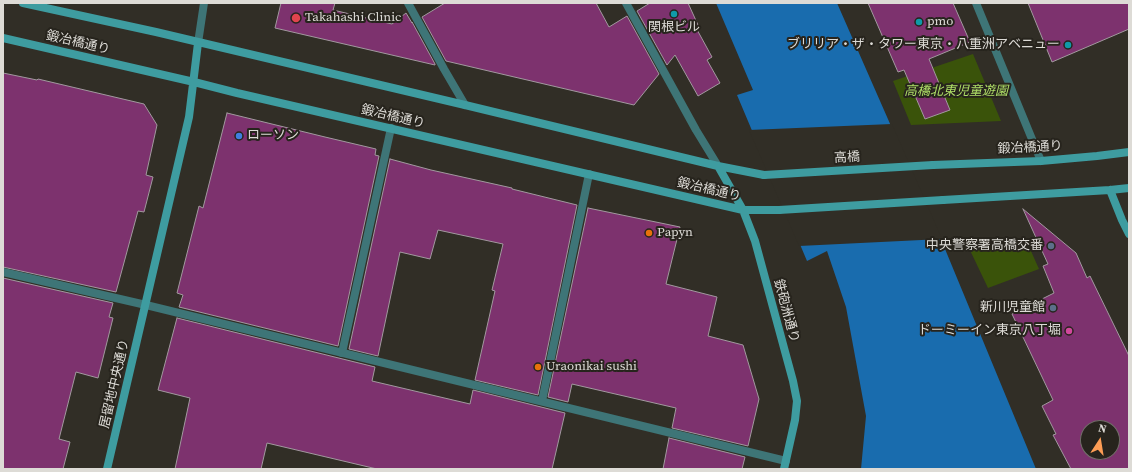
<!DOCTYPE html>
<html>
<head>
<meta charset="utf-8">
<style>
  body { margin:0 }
  #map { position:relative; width:1132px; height:472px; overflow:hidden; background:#312e26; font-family:"Source Serif 4",serif }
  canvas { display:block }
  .frame { position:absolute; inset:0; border:4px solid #dddbd6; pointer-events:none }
  .north { position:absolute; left:1080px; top:420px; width:40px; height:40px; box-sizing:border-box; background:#27241d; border:1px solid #706d67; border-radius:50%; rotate:12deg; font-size:11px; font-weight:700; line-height:16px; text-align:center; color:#dddbd6 }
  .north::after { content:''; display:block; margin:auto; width:14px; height:18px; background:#fd9d55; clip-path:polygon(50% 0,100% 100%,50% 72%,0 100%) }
</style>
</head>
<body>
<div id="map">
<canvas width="1132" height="472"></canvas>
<div class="frame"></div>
<div class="north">N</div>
</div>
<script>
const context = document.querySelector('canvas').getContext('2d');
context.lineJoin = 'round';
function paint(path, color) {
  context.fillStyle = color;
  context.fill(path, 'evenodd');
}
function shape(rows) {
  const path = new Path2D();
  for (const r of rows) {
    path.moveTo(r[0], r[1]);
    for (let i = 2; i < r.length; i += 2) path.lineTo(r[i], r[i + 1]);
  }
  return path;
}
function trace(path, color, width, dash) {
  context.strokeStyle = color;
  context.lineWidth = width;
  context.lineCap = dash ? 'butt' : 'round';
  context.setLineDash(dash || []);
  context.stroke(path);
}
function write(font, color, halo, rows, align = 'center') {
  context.font = font + ' "Source Serif 4","Noto Sans JP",serif';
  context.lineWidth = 4;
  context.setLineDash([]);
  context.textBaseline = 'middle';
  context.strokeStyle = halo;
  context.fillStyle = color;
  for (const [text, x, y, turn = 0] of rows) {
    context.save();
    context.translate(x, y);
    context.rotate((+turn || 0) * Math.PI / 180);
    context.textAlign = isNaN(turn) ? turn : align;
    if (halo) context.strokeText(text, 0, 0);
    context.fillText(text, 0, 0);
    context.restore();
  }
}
const green = shape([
  [973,54,1001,121,911,125,893,81],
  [1026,240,1039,269,988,288,968,246]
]);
const water = shape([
  [716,3,837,3,945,249,1036,469,861,469,866,416,846,307,827,251,807,261,737,95,753,90]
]);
const pier = shape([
  [892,124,942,239,799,246,749,130]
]);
const building = shape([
  [281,3,335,3,333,10,392,24,406,13,412,23,412,22,435,64,435,65,275,28,281,3],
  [445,3,596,3,609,27,627,16,659,74,634,105,446,61,422,17,445,3],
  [650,3,688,3,698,25,695,26,712,57,707,60,720,83,698,96,675,55,667,65,637,11,650,3],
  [868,3,953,3,970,42,929,59,950,110,925,119,904,70,898,72,868,3],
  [1028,3,1129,3,1129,29,1052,62,1028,3],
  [3,73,37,80,38,79,144,104,157,125,146,175,153,177,144,212,138,211,116,292,3,267,3,73],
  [227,113,325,137,376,149,375,155,379,156,338,346,179,307,183,295,177,293,199,206,203,208,227,113],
  [390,159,431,170,512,188,512,189,577,205,538,395,475,380,495,291,492,290,503,244,438,230,430,259,400,252,378,356,349,349,390,159],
  [588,208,680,227,666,284,717,297,708,336,743,345,759,399,748,446,672,428,676,408,572,384,568,402,548,397,588,208],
  [1023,209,1076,253,1087,278,1090,276,1129,356,1129,469,1071,469,1053,435,1056,434,1042,406,1053,400,1012,314,1054,293,1043,266,1048,264,1023,209],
  [1088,428,1112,428,1112,452,1088,452,1088,428],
  [3,278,113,303,109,317,113,318,98,378,76,372,59,439,70,442,63,469,3,469,3,278],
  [177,318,375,367,372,381,470,404,473,390,565,413,552,469,377,469,267,443,261,469,175,469,190,398,158,390,177,318],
  [669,438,745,457,742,469,663,469,669,438]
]);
const lane = shape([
  [408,3,444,69,465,105],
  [342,353,391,128],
  [542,401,589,174]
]);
const street = shape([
  [626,3,696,130,718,166],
  [976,3,1041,161],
  [198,43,204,3],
  [3,272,146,305,786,461]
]);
const secondary = shape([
  [23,3,156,32,465,105,718,166,764,175],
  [3,38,194,82,237,93,743,210,779,210],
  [933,165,1041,161,1097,156,1129,152],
  [718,166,743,210,755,241,793,381,797,401,795,420,784,469],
  [1110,190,1122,220,1129,234],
  [943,200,1110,190,1129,188],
  [107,469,189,117,198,43]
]);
const secondaryBridge = shape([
  [764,175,933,165],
  [779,210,943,200]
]);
const markers = [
  [674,14,4,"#0f9aa8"],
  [296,18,5,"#e0444e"],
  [919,22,4,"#0f9aa8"],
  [1068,45,4,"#0f9aa8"],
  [239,136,4,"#3f7fe0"],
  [649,233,4,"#e8710a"],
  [1051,246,4,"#5c6f8a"],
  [1053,308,4,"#5c6f8a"],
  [1069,331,4,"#d1479c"],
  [538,367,4,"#e8710a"]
];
const poiNames = [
  ["Takahashi Clinic",305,18],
  ["pmo",927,22],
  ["関根ビル",674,28,"center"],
  ["ブリリア・ザ・タワー東京・八重洲アベニュー",1060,45,"right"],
  ["ローソン",247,136],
  ["Papyn",657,233],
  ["中央警察署高橋交番",1043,246,"right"],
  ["新川児童館",1045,308,"right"],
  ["ドーミーイン東京八丁堀",1061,331,"right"],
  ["Uraonikai sushi",546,367]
];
const streetNames = [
  ["鍛冶橋通り",78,43,13],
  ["鍛冶橋通り",393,117,13],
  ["鍛冶橋通り",1030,148,-3],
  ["高橋",847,158,-3],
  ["鍛冶橋通り",709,190,13],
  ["鉄砲洲通り",786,311,75],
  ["居留地中央通り",115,384,-77]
];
const parkNames = [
  ["高橋北東児童遊園",956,92]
];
paint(green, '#3a530a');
paint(water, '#196cae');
paint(pier, '#312e26');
paint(building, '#7d326e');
trace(building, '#a2999f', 1);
trace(lane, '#3e7577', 8);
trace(street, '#3e7577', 8);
trace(secondary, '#3e9ca0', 8);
trace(secondaryBridge, '#3e9ca0', 8);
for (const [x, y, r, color] of markers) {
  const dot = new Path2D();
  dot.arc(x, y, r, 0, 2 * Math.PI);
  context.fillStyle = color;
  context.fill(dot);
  trace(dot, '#27241d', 1.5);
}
write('13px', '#dddbd6', '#27241d', poiNames, 'left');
write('13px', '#dddbd6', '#27241d', streetNames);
write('italic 13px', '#afdf67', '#27241d', parkNames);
</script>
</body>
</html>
